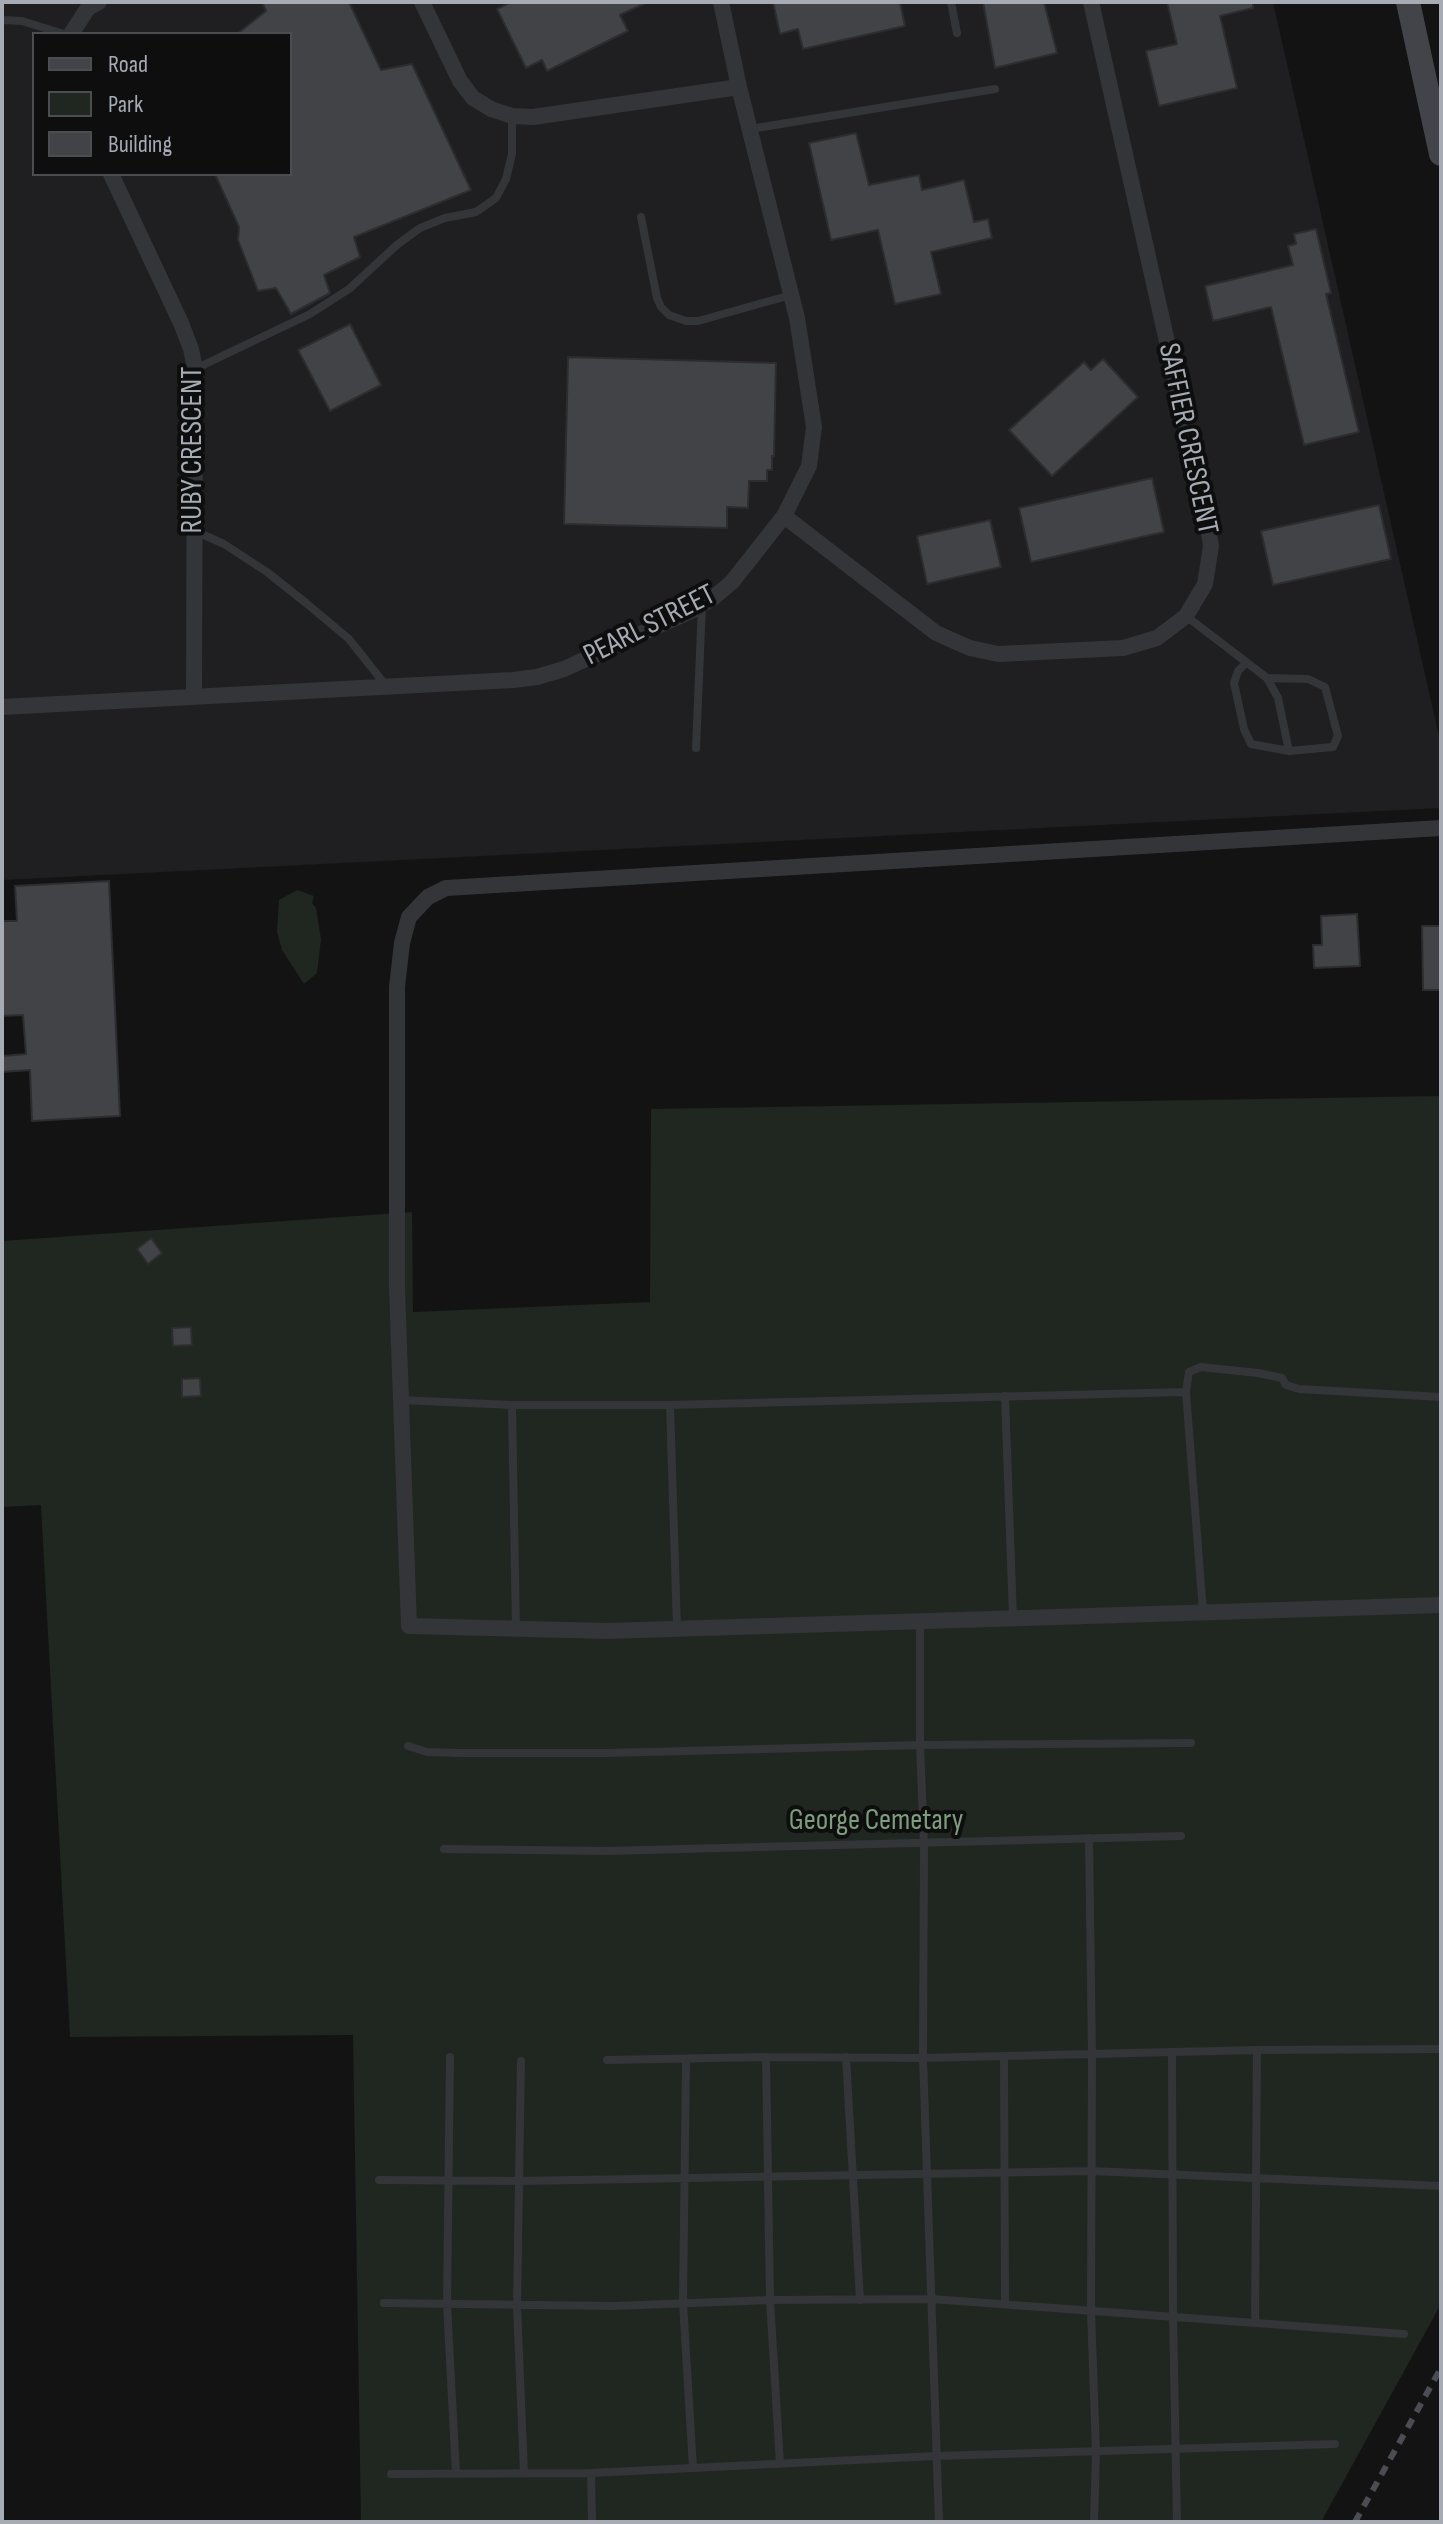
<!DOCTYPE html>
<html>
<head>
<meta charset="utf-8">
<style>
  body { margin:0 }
  #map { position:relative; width:1443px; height:2524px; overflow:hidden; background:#131314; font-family:"Sofia Sans Condensed",sans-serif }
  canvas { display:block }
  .frame { position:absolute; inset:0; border:4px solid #a6abb4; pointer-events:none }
  .legend { position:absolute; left:32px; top:32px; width:260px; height:144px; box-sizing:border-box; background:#0e0e0f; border:2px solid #4b4d51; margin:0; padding:10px 14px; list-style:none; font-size:24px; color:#a6abb4 }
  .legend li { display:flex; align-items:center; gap:16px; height:40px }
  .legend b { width:40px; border:2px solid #4b4d51 }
</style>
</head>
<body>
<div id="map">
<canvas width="1443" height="2524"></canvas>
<div class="frame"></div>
<ul class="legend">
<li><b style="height:10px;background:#424449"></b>Road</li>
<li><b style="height:22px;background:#1f2720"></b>Park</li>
<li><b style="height:22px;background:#424347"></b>Building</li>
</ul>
</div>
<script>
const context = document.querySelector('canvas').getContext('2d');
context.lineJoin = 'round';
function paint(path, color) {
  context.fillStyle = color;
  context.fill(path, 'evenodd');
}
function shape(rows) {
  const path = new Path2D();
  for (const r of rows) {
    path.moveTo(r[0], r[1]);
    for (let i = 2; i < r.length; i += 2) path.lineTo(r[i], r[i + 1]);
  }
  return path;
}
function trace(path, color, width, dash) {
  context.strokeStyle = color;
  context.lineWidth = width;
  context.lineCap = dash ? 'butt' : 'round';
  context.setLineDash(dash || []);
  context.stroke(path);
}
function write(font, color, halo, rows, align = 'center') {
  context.font = font + ' "Sofia Sans Condensed",sans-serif';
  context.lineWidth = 8;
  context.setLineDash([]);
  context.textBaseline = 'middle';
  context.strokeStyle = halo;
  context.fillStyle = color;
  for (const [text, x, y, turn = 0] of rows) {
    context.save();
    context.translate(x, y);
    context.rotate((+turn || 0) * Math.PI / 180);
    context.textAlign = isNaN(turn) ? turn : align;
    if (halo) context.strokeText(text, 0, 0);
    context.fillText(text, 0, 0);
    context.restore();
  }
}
const built = shape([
  [2,2,1273,2,1441,745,1441,808,2,880],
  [34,34,290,34,290,174,34,174]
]);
const green = shape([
  [297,890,314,896,312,903,316,908,321,939,317,973,304,984,282,950,277,932,279,900],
  [1441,1096,1441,2304,1321,2522,361,2522,353,2035,70,2037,41,1505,2,1507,2,1241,412,1212,413,1312,650,1302,651,1109]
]);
const building = shape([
  [262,2,349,2,381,70,412,64,471,190,354,237,360,257,324,275,330,293,291,314,276,288,258,291,238,240,239,227,215,174,290,174,290,34,237,34,266,11,262,2],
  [511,2,648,2,620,15,628,31,547,71,542,60,526,68,497,9,511,2],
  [773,2,900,2,905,26,803,49,798,29,780,34,773,2],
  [983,2,1044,2,1057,53,995,68,983,2],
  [1167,2,1253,2,1253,8,1220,16,1237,88,1159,106,1146,51,1177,44,1167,2],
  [856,133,869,185,919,175,922,190,964,180,974,222,988,219,992,238,931,252,941,294,895,304,878,230,831,240,809,143,856,133],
  [1316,229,1331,293,1326,294,1359,432,1304,445,1271,307,1213,321,1205,286,1293,265,1288,246,1296,244,1294,234,1316,229],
  [350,324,381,385,330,411,298,350,350,324],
  [568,357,776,363,774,456,772,456,772,470,767,470,767,481,749,481,748,508,727,507,727,528,564,524,568,357],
  [1103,359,1138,397,1052,476,1009,430,1084,362,1091,370,1103,359],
  [1152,478,1164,532,1031,562,1019,508,1152,478],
  [1379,505,1391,559,1273,585,1261,531,1379,505],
  [990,520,1001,567,927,584,917,536,990,520],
  [109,881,120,1116,32,1121,30,1070,2,1072,2,1056,26,1054,23,1015,2,1016,2,921,17,921,15,886,109,881],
  [1357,914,1360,966,1314,968,1313,945,1322,945,1321,916,1357,914],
  [1422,926,1441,926,1441,990,1423,990,1422,926],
  [151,1238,162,1253,148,1264,137,1249,151,1238],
  [191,1327,192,1345,173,1346,172,1328,191,1327],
  [200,1378,201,1396,182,1397,182,1379,200,1378]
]);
const lane = shape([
  [951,2,957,33],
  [2,20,22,21,64,34],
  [750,129,995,89],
  [641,217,657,298,661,307,669,315,686,321,698,321,791,295],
  [195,369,310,314,349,289,398,244,420,228,445,218,476,212,496,198,506,179,512,154,512,117],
  [195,531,224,544,267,572,306,603,349,639,387,687],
  [1186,616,1267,678,1278,698,1289,751],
  [1246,663,1238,671,1234,683,1244,729,1251,744,1289,751,1333,747,1338,736,1325,687,1308,679,1267,678],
  [696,748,702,605],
  [1186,1392,1203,1612],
  [1005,1396,1013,1618],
  [400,1400,512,1405,670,1405,1186,1392,1189,1372,1201,1367,1258,1373,1282,1378,1286,1385,1299,1389,1441,1397],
  [512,1405,516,1628],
  [670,1405,677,1628],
  [920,1620,920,1745,924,1844,923,2058,939,2522],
  [408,1746,427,1752,458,1753,607,1753,920,1745,1191,1743],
  [1089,1838,1092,2055,1091,2310,1096,2453,1094,2522],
  [444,1849,607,1851,1181,1836],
  [1172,2052,1173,2315,1177,2522],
  [1004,2056,1005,2304],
  [450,2057,447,2304,456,2474],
  [766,2057,770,2300,780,2464],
  [846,2057,860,2300],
  [686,2059,683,2303,693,2468],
  [607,2060,766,2057,923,2058,1257,2050,1441,2049],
  [521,2061,517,2306,524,2473],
  [379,2180,519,2181,1091,2171,1441,2186],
  [384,2303,614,2306,770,2300,932,2299,1404,2334],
  [1255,2323,1257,2050],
  [591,2473,592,2522],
  [391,2474,591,2473,936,2456,1335,2444]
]);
const street = shape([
  [422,2,460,81,473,98,491,109,512,116,533,117,739,87],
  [71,34,88,8,99,2],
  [111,174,181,323,191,349,195,369,194,695],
  [784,516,936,633,970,648,998,654,1123,648,1157,638,1186,616,1205,584,1211,546,1206,516,1091,2],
  [2,707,513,680,537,677,564,669,693,610,713,598,732,582,784,516,809,466,814,427,797,318,739,87,721,2],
  [1441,828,446,888,428,897,409,917,402,943,397,987,397,1288,409,1626,607,1631,1441,1605]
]);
const secondary = shape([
  [1408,2,1441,154]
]);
const rail = shape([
  [1355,2522,1441,2368]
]);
const streetNames = [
  ["SAFFIER CRESCENT",1187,439,78],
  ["RUBY CRESCENT",193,450,-90],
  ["PEARL STREET",650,626,-27]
];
const parkNames = [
  ["George Cemetary",876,1821]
];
paint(built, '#1f1f21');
paint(green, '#1f2720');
paint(building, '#424347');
trace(building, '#2d2d30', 2);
trace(lane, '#343539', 8);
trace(street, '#343539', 16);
trace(secondary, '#424449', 24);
trace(rail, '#4b4d52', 6, [10, 8]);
write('30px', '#a6abb4', '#0e0e0f', streetNames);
write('30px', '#7e9d7e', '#0e0e0f', parkNames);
</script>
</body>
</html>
